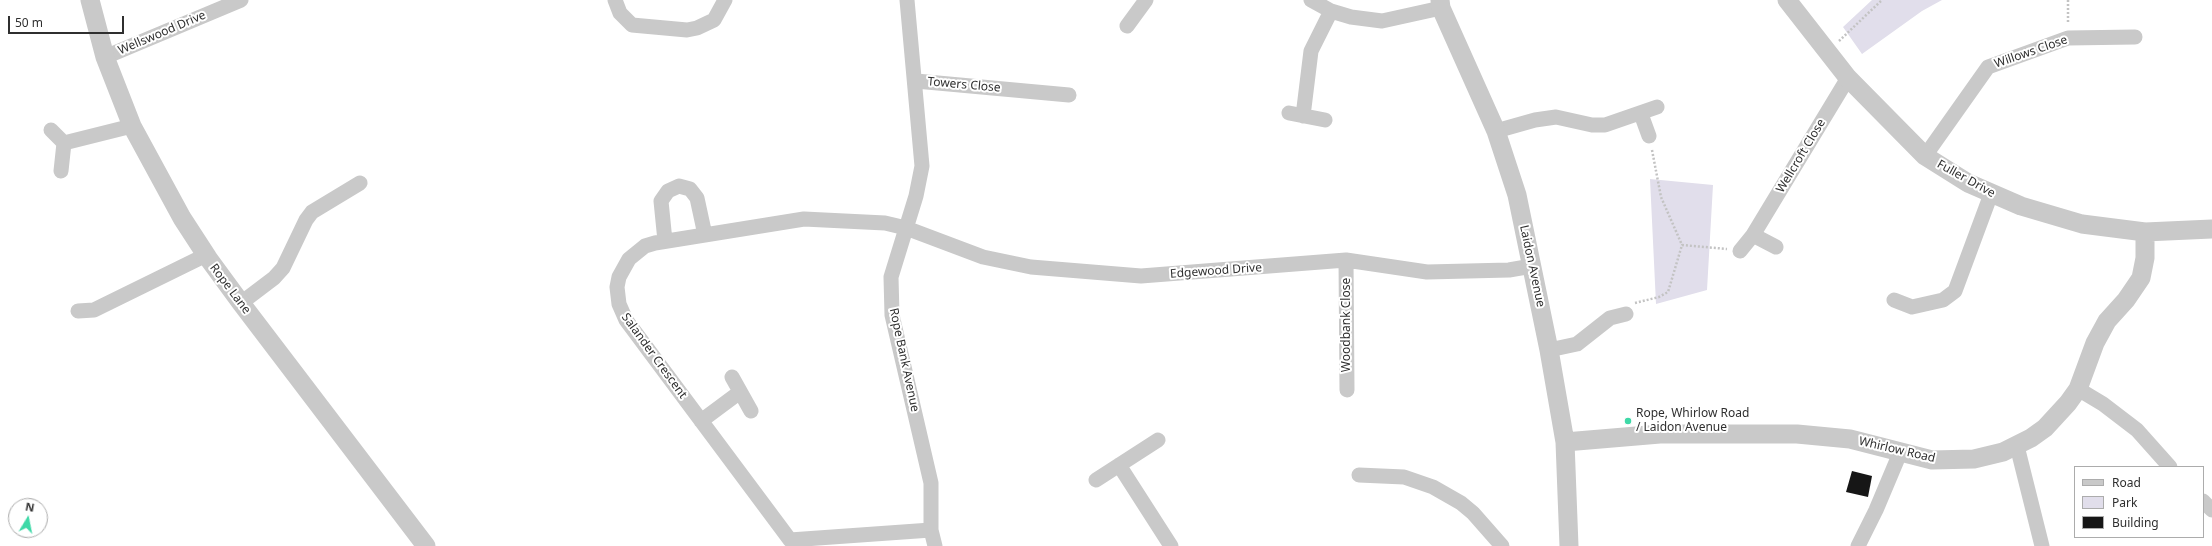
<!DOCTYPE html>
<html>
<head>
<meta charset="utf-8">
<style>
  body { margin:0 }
  #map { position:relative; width:2212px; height:546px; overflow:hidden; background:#fff; font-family:"Noto Sans",sans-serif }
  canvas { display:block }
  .legend { position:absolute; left:2074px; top:466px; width:130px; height:72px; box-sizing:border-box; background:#fff; border:1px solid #acacac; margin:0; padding:5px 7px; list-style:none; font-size:12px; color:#2f2f2f }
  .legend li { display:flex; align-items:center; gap:8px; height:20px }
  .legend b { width:20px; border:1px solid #acacac }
  .north { position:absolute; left:8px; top:498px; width:40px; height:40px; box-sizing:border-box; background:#fff; border:1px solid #acacac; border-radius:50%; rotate:10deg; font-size:11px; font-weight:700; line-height:16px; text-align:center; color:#2f2f2f }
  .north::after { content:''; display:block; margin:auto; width:14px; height:18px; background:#3ed9a7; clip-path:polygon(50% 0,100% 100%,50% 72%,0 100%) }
  .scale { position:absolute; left:8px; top:16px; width:116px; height:18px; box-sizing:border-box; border:2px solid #2f2f2f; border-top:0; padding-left:5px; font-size:12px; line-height:14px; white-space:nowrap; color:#2f2f2f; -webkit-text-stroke:3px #fff; paint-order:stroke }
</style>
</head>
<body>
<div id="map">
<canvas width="2212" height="546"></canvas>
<ul class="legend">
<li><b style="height:5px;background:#c9c9c9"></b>Road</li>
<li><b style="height:11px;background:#e1deeb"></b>Park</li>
<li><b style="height:11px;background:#161616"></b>Building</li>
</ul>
<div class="north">N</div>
<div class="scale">50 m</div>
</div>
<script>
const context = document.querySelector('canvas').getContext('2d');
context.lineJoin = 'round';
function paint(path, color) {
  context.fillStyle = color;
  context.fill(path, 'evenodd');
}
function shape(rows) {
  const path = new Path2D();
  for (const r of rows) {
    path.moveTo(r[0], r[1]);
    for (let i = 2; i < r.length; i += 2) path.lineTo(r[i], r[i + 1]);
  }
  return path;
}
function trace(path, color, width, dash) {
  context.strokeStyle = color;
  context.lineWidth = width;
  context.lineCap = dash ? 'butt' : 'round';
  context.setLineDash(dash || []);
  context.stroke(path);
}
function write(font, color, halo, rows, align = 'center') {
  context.font = font + ' "Noto Sans",sans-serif';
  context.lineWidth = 4;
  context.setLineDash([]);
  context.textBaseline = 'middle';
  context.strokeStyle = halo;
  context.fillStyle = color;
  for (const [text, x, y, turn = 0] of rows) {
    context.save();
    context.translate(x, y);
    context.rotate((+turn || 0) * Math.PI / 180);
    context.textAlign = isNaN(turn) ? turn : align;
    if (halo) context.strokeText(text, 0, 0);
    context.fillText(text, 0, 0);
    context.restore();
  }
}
const green = shape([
  [1872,0,1942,0,1922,11,1862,54,1843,27],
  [1650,179,1713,185,1707,290,1656,304]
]);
const building = shape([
  [1852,471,1872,476,1868,497,1846,492]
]);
const path = shape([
  [2068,0,2068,23],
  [1839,41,1882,0],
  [1652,150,1661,197,1682,245],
  [1635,303,1659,297,1668,292,1682,245,1727,249]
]);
const minor = shape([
  [615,0,620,13,632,25,687,30,697,28,714,20,725,0],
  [907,0,922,166,916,196,891,277,892,315,931,483,931,530,935,546],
  [1311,0,1331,11,1351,17,1382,21,1441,8],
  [1127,26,1146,0],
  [105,57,241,0],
  [916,81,1069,95],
  [1289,113,1325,120],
  [1641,114,1649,136],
  [1303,116,1311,51,1331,11],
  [51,130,64,143,61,171],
  [1496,131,1535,120,1556,117,1592,125,1605,125,1657,107],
  [64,143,132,126],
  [1925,156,1988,67,2068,38,2135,37],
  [1753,235,1776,247],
  [665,241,661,201,668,191,679,186,690,189,697,198,705,235],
  [1740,251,1753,235,1848,78],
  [1346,260,1347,390],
  [1894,300,1912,307,1943,300,1955,291,1991,194],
  [241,303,274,278,283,268,306,220,312,212,360,183],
  [78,311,94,310,206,255],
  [1549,350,1577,344,1610,318,1626,314],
  [732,377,751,411],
  [2078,389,2103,404,2137,430,2170,467],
  [701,421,740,392],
  [2017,446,2042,546],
  [1119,465,1171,546],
  [1359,475,1404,477,1433,487,1461,503,1473,513,1502,546],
  [1096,480,1158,440],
  [2203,501,2212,510],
  [931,530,790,540,626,320,619,304,617,287,619,277,629,259,645,246,655,243,804,219,885,223,906,228,983,257,1031,267,1141,276,1346,260,1427,272,1509,270,1532,266],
  [1858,546,1876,510,1900,453]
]);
const tertiary = shape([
  [90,0,105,57,132,126,182,218,208,258,241,303,426,546],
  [1440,0,1441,8,1496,131,1517,195,1549,350,1565,442,1569,546],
  [1787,0,1848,78,1925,156,1968,183,2021,206,2082,224,2145,232,2212,229],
  [1565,442,1660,434,1797,434,1850,439,1932,460,1974,459,2003,452,2031,438,2045,428,2068,403,2078,389,2095,343,2107,321,2126,300,2141,278,2145,258,2145,232]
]);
const markers = [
  [1628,421,4,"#3ed9a7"]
];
const streetNames = [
  ["Wellswood Drive",162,33,-23],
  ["Willows Close",2031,52,-19],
  ["Towers Close",964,85,5],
  ["Wellcroft Close",1801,156,-59],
  ["Fuller Drive",1966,179,29],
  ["Laidon Avenue",1532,266,78],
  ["Edgewood Drive",1216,271,-4],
  ["Rope Lane",230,289,53],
  ["Woodbank Close",1347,325,-90],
  ["Salander Crescent",654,356,54],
  ["Rope Bank Avenue",904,360,78],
  ["Whirlow Road",1897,450,13]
];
const poiNames = [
  ["Rope, Whirlow Road",1636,414],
  ["/ Laidon Avenue",1636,428]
];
paint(green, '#e1deeb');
paint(building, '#161616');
trace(path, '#c3c3c3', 2.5, [2, 2]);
trace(minor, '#c9c9c9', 15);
trace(tertiary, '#c9c9c9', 19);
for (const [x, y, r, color] of markers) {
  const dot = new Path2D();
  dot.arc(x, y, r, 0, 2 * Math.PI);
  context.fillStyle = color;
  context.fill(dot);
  trace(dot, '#fff', 1.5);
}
write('12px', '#2f2f2f', '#fff', streetNames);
write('12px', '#2f2f2f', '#fff', poiNames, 'left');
</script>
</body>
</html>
